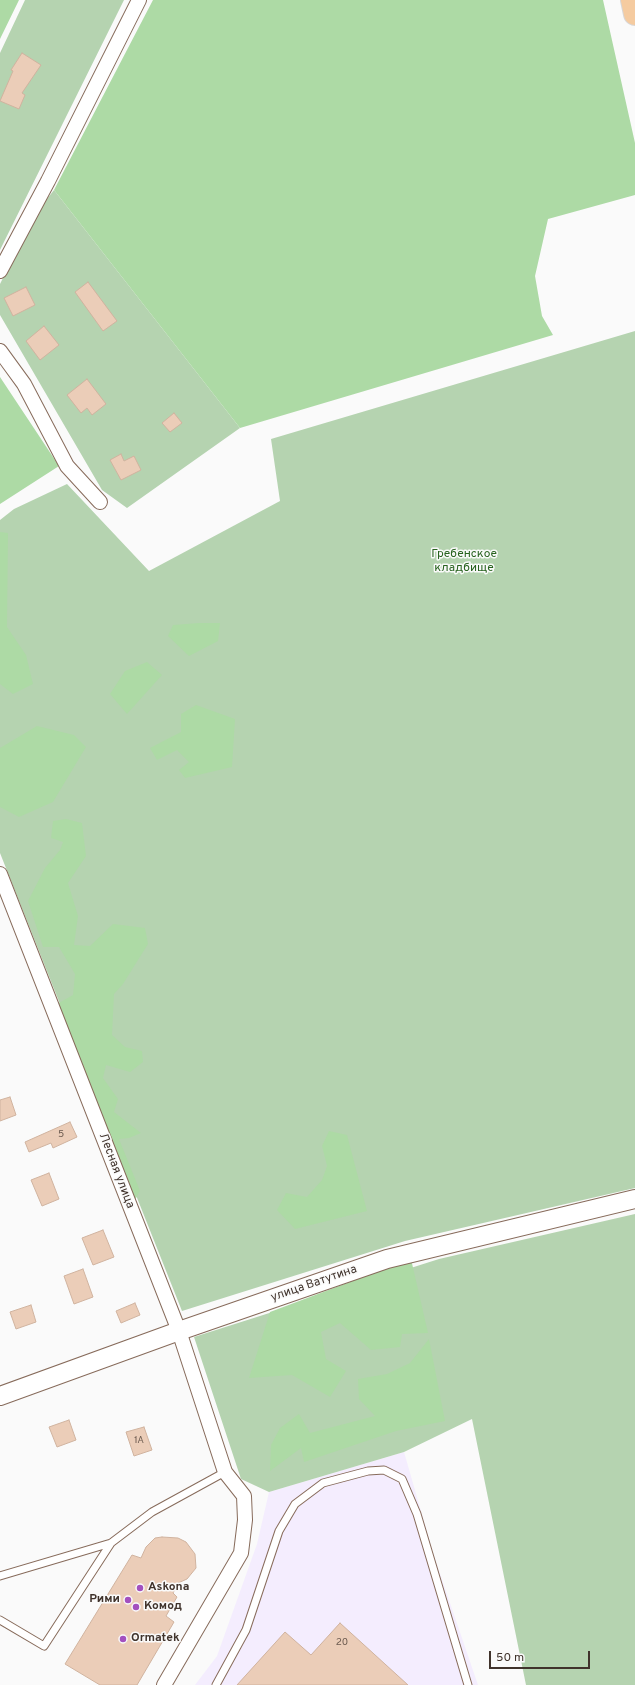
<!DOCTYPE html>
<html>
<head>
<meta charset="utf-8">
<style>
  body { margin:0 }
  #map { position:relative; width:635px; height:1685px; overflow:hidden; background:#fafafa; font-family:Overpass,sans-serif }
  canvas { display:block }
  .scale { position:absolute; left:489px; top:1651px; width:101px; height:18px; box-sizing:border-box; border:2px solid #40332c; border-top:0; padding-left:5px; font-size:12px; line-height:14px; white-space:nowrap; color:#40332c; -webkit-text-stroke:3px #fafafa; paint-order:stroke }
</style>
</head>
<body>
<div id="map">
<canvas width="635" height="1685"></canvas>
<div class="scale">50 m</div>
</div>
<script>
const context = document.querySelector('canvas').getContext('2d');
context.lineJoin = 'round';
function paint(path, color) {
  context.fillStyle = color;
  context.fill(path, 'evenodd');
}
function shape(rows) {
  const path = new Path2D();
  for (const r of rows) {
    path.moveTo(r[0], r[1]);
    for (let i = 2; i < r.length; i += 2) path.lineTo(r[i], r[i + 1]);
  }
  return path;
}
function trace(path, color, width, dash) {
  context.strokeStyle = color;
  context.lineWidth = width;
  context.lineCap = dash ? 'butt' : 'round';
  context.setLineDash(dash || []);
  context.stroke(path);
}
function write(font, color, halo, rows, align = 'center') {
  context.font = font + ' Overpass,sans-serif';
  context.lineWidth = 3;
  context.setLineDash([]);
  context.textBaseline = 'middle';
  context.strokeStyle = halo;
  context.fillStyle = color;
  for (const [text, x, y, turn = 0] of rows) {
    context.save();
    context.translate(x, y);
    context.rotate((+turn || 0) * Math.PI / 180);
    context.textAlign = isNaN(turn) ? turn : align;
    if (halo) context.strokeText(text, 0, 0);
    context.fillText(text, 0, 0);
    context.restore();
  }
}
const commercial = shape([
  [404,1452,434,1556,478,1685,195,1685,217,1656,257,1544,269,1492]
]);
const green = shape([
  [25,0,124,0,0,250,0,53],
  [54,190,240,428,127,508,102,490,0,315,0,284,35,214],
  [635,331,635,1188,405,1241,182,1311,0,853,0,520,14,509,67,484,149,571,280,501,271,439],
  [635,1214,635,1685,526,1685,472,1419,404,1452,269,1492,241,1479,194,1337,439,1259]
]);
const forest = shape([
  [0,0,19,0,0,39],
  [153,0,603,0,635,143,635,195,548,219,535,276,542,316,553,335,240,428,54,190],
  [0,377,59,466,0,504],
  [0,532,8,533,7,627,26,655,33,684,13,694,0,684],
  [199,623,220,623,218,641,189,656,168,636,173,625],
  [147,662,162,675,127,714,110,694,125,671],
  [196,705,235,719,232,767,185,778,179,770,189,762,177,750,157,760,150,748,181,732,181,714],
  [37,726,74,735,86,747,53,802,19,817,0,807,0,748],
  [66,819,82,823,86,856,68,883,78,916,74,945,90,946,113,924,145,928,148,944,123,984,114,994,112,1035,125,1047,142,1051,143,1062,130,1072,106,1065,103,1078,118,1099,114,1112,141,1133,129,1138,119,1139,140,1191,135,1200,130,1194,57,1004,73,995,75,974,59,947,43,947,28,901,45,868,60,850,63,842,51,838,53,821],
  [329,1131,347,1135,367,1211,295,1229,277,1210,286,1193,307,1197,322,1180,327,1166,322,1146],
  [411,1259,428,1333,402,1334,400,1347,371,1350,340,1323,321,1332,326,1359,346,1371,330,1397,292,1375,249,1378,270,1312],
  [429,1339,445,1421,396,1431,304,1462,301,1448,270,1471,271,1445,280,1428,299,1414,310,1433,375,1416,359,1399,358,1379,387,1374,410,1363]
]);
const building = shape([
  [22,53,41,65,22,93,25,95,19,109,0,101,13,71,11,70,22,53],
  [88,282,117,321,103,331,75,292,88,282],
  [26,287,35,305,13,316,4,298,26,287],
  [44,326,59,345,40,360,26,341,44,326],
  [87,379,106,404,92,415,87,408,81,413,67,395,87,379],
  [174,413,182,423,170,432,162,423,174,413],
  [121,454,124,461,134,456,141,470,121,480,110,460,121,454],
  [10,1097,16,1115,0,1121,0,1100,10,1097],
  [70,1122,77,1137,53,1148,51,1143,29,1152,25,1142,70,1122],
  [49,1173,59,1199,42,1206,31,1180,49,1173],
  [103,1230,114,1257,93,1265,82,1238,103,1230],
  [83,1269,93,1297,74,1304,64,1276,83,1269],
  [135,1303,140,1315,121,1323,116,1311,135,1303],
  [31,1305,36,1322,16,1329,10,1312,31,1305],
  [69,1420,76,1440,57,1447,49,1427,69,1420],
  [144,1427,152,1450,134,1456,126,1432,144,1427],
  [162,1537,178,1538,186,1542,195,1554,196,1568,187,1579,178,1583,173,1593,177,1597,166,1616,174,1622,137,1685,100,1685,65,1664,132,1555,141,1558,146,1547,155,1538,162,1537],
  [340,1623,408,1685,237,1685,285,1632,311,1655,340,1623]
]);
const service = shape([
  [0,1576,111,1543,152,1512,225,1472],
  [0,1620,44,1646,111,1543],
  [216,1685,246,1630,279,1531,295,1504,323,1483,368,1471,384,1470,402,1479,417,1514,468,1685]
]);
const minor = shape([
  [0,271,48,181,139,0],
  [0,351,24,384,67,466,100,502],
  [0,874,179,1331,225,1472,244,1496,245,1520,241,1553,164,1685]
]);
const tertiary = shape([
  [0,1396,179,1331,387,1259,635,1199]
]);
const primary = shape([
  [632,0,635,14]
]);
const markers = [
  [140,1588,4,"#a350bf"],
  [128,1600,4,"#a350bf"],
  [136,1607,4,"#a350bf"],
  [123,1639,4,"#a350bf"]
];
const numberNames = [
  ["5",61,1135],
  ["1А",139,1441],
  ["20",342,1643]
];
const parkNames = [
  ["Гребенское",464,555],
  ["кладбище",464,569]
];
const streetNames = [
  ["Лесная улица",116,1171,69],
  ["улица Ватутина",314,1284,-19]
];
const poiNames = [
  ["Askona",148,1588],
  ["Рими",120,1600,"right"],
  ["Комод",144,1607],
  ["Ormatek",131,1639]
];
paint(commercial, '#f4edfe');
paint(green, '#b5d3b0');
paint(forest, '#addaa5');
paint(building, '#ebcdb8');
trace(building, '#d0b39f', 1);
trace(service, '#876b5b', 9);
trace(minor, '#876b5b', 16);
trace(tertiary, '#876b5b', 20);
trace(primary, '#d9d6d5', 24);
trace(service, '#fff', 7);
trace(minor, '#fff', 14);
trace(tertiary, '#fff', 18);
trace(primary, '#f5cba0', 22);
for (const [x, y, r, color] of markers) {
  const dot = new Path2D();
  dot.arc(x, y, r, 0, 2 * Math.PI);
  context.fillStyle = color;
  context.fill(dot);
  trace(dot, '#fafafa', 1.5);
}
write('10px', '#6b5a4f', null, numberNames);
write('12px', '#28631f', '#fafafa', parkNames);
write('12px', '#40332c', '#fafafa', streetNames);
write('bold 12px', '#40332c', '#fafafa', poiNames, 'left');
</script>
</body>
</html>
